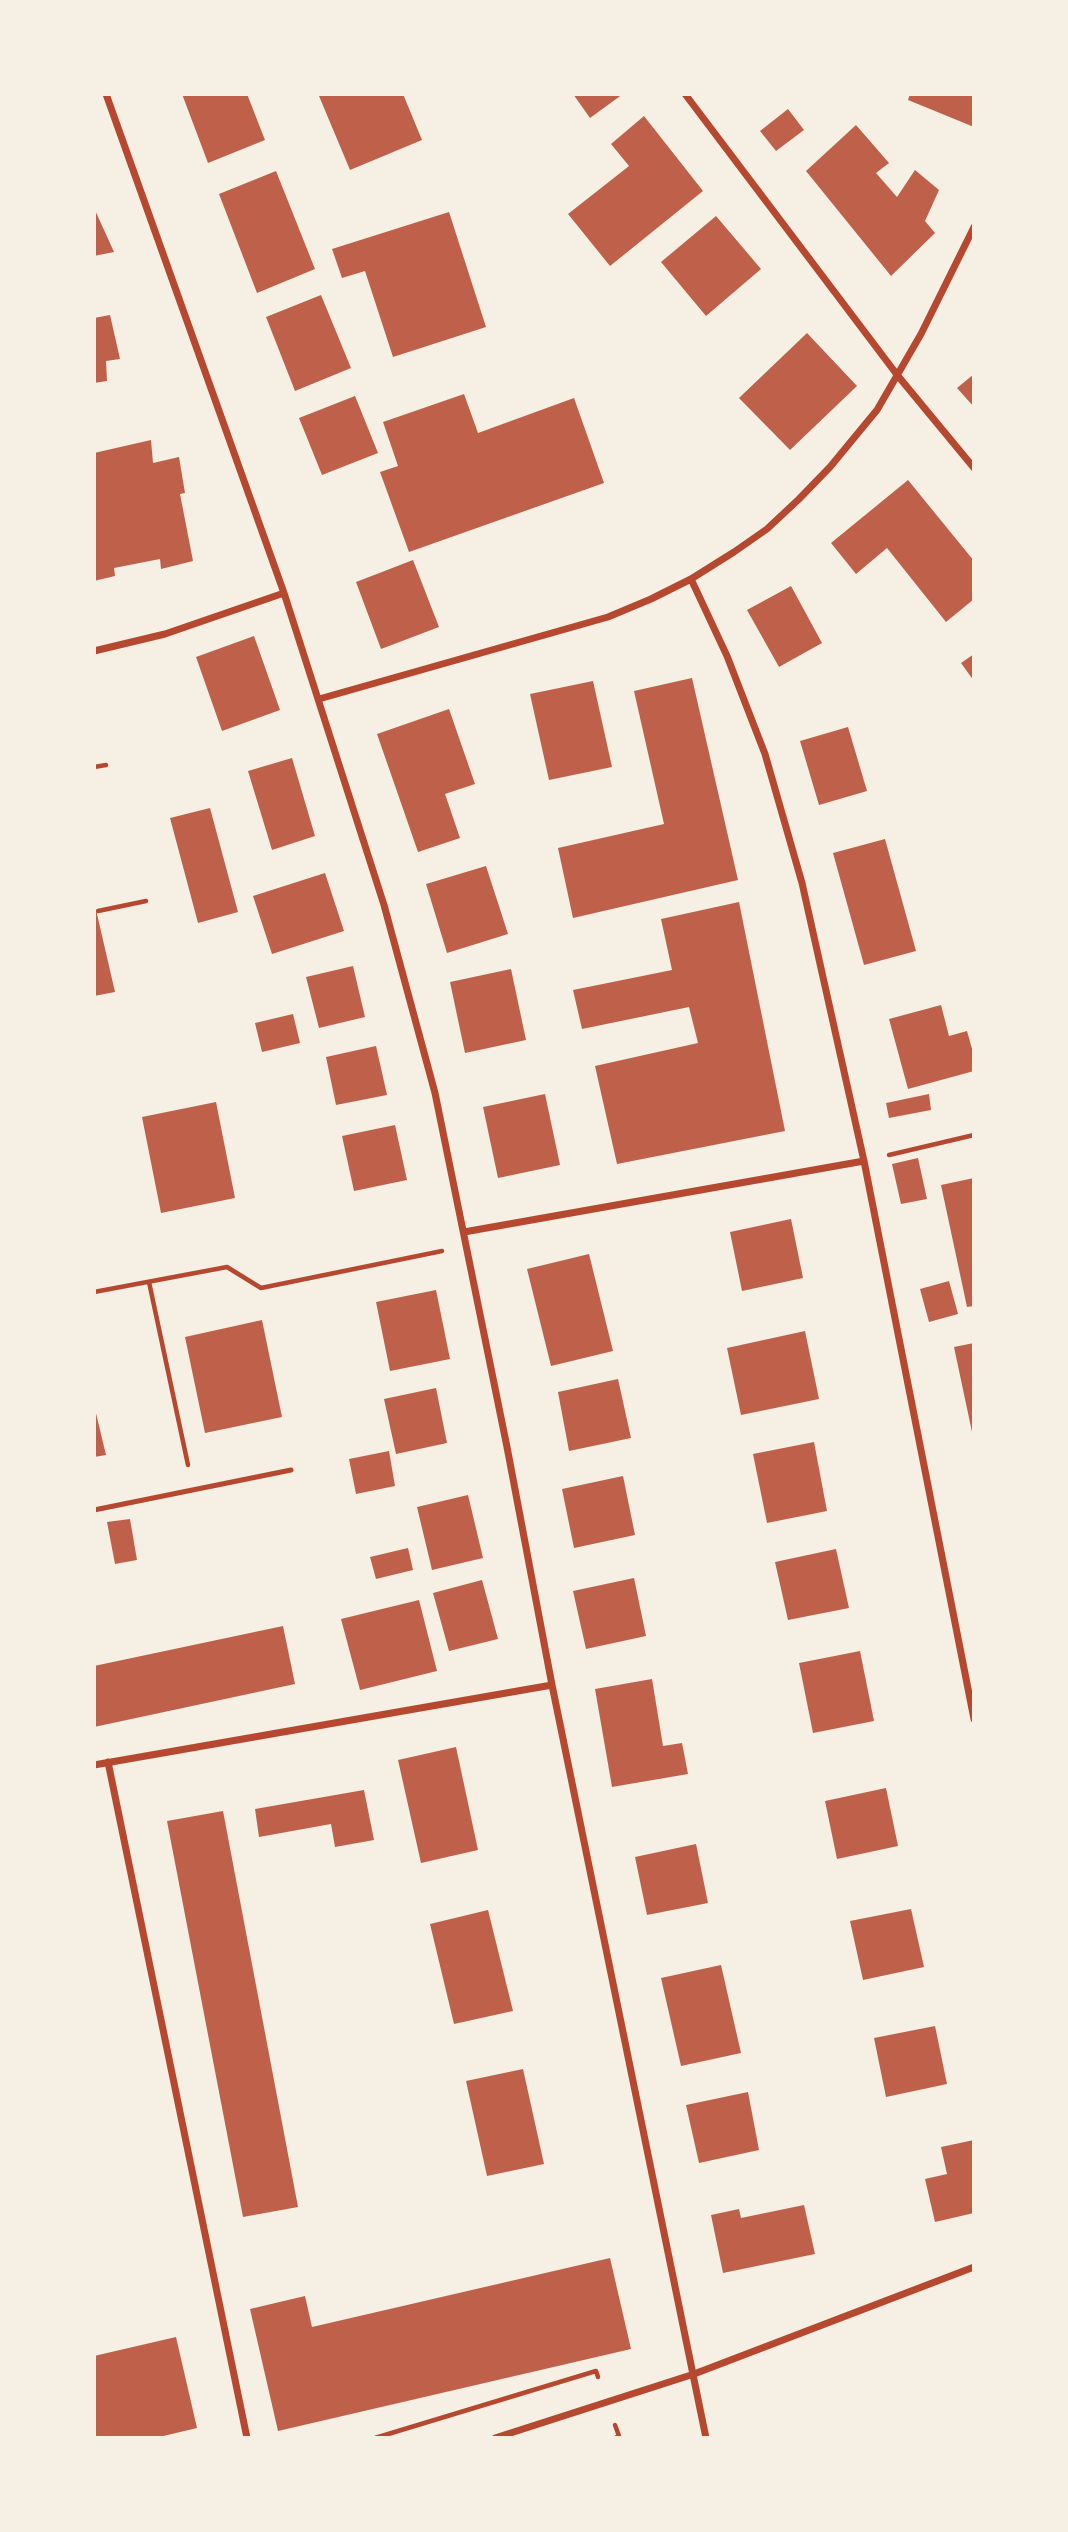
<!DOCTYPE html>
<html>
<head>
<meta charset="utf-8">
<style>
  body { margin:0 }
  #map { position:relative; width:1068px; height:2532px; overflow:hidden; background:#f6efe4; font-family:"Sofia Sans Condensed",sans-serif }
  canvas { display:block }
  .frame { position:absolute; inset:0; border:96px solid #f6efe4; pointer-events:none }
</style>
</head>
<body>
<div id="map">
<canvas width="1068" height="2532"></canvas>
<div class="frame"></div>
</div>
<script>
const context = document.querySelector('canvas').getContext('2d');
context.lineJoin = 'round';
function paint(path, color) {
  context.fillStyle = color;
  context.fill(path, 'evenodd');
}
function shape(rows) {
  const path = new Path2D();
  for (const r of rows) {
    path.moveTo(r[0], r[1]);
    for (let i = 2; i < r.length; i += 2) path.lineTo(r[i], r[i + 1]);
  }
  return path;
}
function trace(path, color, width, dash) {
  context.strokeStyle = color;
  context.lineWidth = width;
  context.lineCap = dash ? 'butt' : 'round';
  context.setLineDash(dash || []);
  context.stroke(path);
}
const building = shape([
  [182,94,247,94,265,140,208,163],
  [323,94,403,94,422,140,350,170,319,96],
  [573,94,623,94,590,118],
  [910,94,974,94,974,127,908,100],
  [788,109,804,130,776,151,760,131],
  [644,116,703,191,610,266,568,214,629,166,611,144],
  [856,125,889,163,876,173,897,197,915,170,939,190,925,221,935,233,891,276,806,171],
  [276,171,315,269,257,293,219,194],
  [94,208,114,252,94,256],
  [449,212,486,327,393,357,365,271,342,278,332,249],
  [716,216,761,269,706,316,661,262],
  [321,295,351,368,295,391,266,317],
  [110,315,120,359,106,361,107,381,94,383,94,318],
  [807,333,857,386,790,450,739,398],
  [974,374,974,407,957,388],
  [464,394,478,433,574,398,604,483,409,552,380,472,398,466,383,422],
  [355,396,378,453,322,475,299,418],
  [151,440,153,463,179,457,185,493,180,494,193,561,161,569,160,559,114,568,115,576,94,581,94,453],
  [908,480,974,561,974,599,946,622,887,548,856,574,831,543],
  [413,560,439,627,381,649,356,582],
  [791,586,822,643,779,667,747,610],
  [254,636,280,710,222,731,196,657],
  [974,654,974,681,961,663],
  [692,678,738,880,573,918,558,848,664,824,634,691],
  [593,681,612,767,549,780,530,694],
  [449,709,475,784,445,794,460,838,418,852,377,734],
  [848,727,867,791,819,805,800,741],
  [292,758,315,836,272,850,248,771],
  [210,808,238,912,198,923,170,818],
  [885,839,916,951,864,965,833,853],
  [486,866,508,934,447,953,426,884],
  [325,873,344,931,272,954,253,896],
  [94,901,115,992,94,996],
  [739,902,785,1131,617,1164,595,1066,698,1043,689,1007,582,1029,573,990,672,970,661,919],
  [353,966,365,1017,319,1028,306,977],
  [511,969,526,1040,465,1053,450,982],
  [941,1005,949,1036,967,1031,974,1056,974,1071,908,1089,889,1019],
  [293,1014,300,1043,262,1052,255,1023],
  [376,1046,387,1095,336,1105,326,1057],
  [545,1094,560,1165,498,1178,483,1107],
  [929,1094,931,1110,889,1118,886,1103],
  [216,1102,235,1198,161,1213,142,1117],
  [395,1125,407,1180,354,1191,342,1136],
  [918,1158,927,1199,901,1204,892,1164],
  [974,1178,974,1306,967,1307,941,1185],
  [791,1219,803,1278,742,1291,730,1232],
  [589,1254,613,1351,551,1366,527,1269],
  [949,1281,958,1314,929,1322,920,1289],
  [436,1290,450,1359,390,1371,376,1302],
  [262,1320,282,1417,205,1433,185,1337],
  [805,1331,819,1399,741,1415,727,1348],
  [974,1343,974,1432,972,1432,954,1347],
  [618,1379,631,1438,569,1451,558,1392],
  [436,1388,447,1443,396,1454,384,1399],
  [94,1405,106,1455,94,1457],
  [814,1442,827,1511,767,1523,753,1454],
  [389,1451,395,1486,356,1494,349,1459],
  [623,1476,635,1535,574,1548,562,1489],
  [468,1495,483,1558,432,1570,417,1507],
  [130,1519,137,1560,115,1564,107,1522],
  [408,1548,413,1570,376,1579,370,1557],
  [836,1549,849,1608,788,1620,775,1562],
  [634,1578,646,1636,586,1649,573,1591],
  [482,1580,498,1639,449,1651,433,1593],
  [419,1600,437,1671,360,1690,341,1619],
  [283,1626,295,1684,94,1727,94,1666],
  [860,1651,874,1721,813,1733,799,1663],
  [652,1679,663,1746,682,1743,688,1774,612,1787,595,1689],
  [456,1747,478,1850,421,1863,398,1760],
  [886,1788,898,1846,837,1859,825,1801],
  [364,1790,374,1840,335,1847,331,1824,259,1837,255,1809],
  [223,1811,298,2207,243,2217,167,1821],
  [696,1844,708,1903,647,1915,635,1857],
  [911,1909,924,1967,863,1980,850,1921],
  [488,1910,513,2011,454,2024,430,1924],
  [721,1965,741,2053,681,2066,661,1978],
  [935,2026,947,2084,886,2097,874,2038],
  [523,2069,544,2164,487,2176,466,2081],
  [748,2092,759,2150,699,2163,686,2105],
  [974,2140,974,2213,935,2222,925,2179,947,2174,941,2147],
  [804,2205,815,2254,723,2273,711,2215,739,2209,741,2218],
  [610,2258,631,2349,278,2431,250,2309,305,2296,312,2327],
  [176,2337,197,2428,155,2438,94,2438,94,2356]
]);
const path = shape([
  [94,767,106,765],
  [98,911,146,901],
  [889,1155,974,1135],
  [149,1282,188,1465],
  [94,1292,227,1267,261,1288,442,1251],
  [375,2438,596,2371,598,2377],
  [615,2438,619,2436,615,2425]
]);
const service = shape([
  [94,1510,291,1470]
]);
const minor = shape([
  [106,94,284,593,384,905,435,1093,507,1447,552,1685,706,2438],
  [685,94,898,376,974,468],
  [691,579,727,656,765,754,802,883,864,1161,974,1719],
  [94,651,165,634,284,593],
  [319,699,608,617,651,599,691,579,734,552,767,529,799,499,830,467,877,410,921,334,974,227],
  [464,1232,864,1161],
  [108,1762,247,2438],
  [94,1765,552,1685],
  [495,2438,694,2374,974,2267]
]);
paint(building, '#bf614a');
trace(path, '#b5482f', 4.5);
trace(service, '#b5482f', 5);
trace(minor, '#b5482f', 7);
</script>
</body>
</html>
